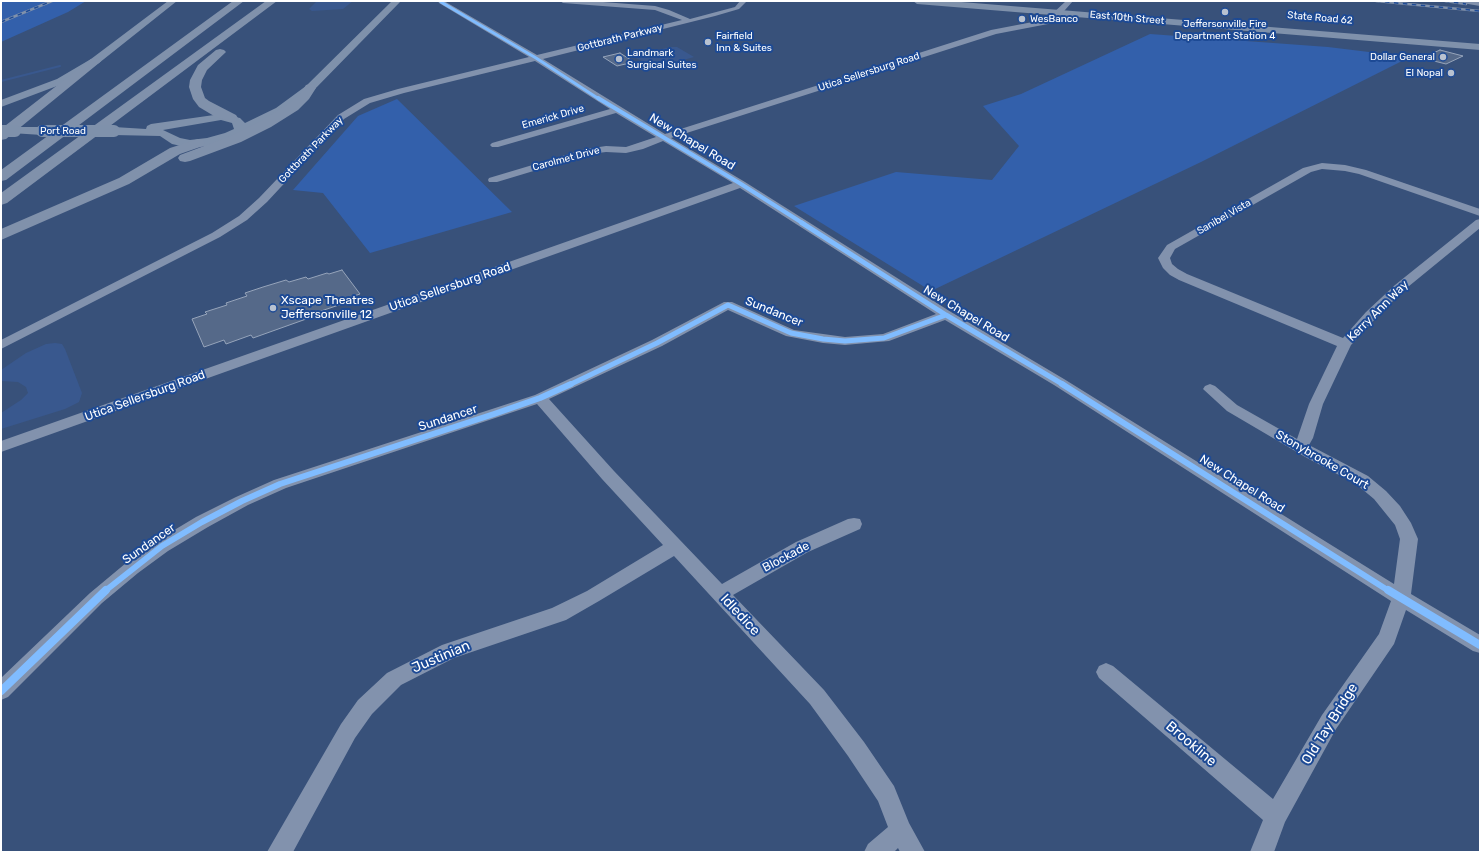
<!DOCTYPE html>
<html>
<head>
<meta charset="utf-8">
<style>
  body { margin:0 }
  #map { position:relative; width:1481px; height:853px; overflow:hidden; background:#38517a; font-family:Rubik,sans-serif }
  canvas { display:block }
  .frame { position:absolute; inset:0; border:2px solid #fff; pointer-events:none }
</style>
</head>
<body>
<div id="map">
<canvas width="1481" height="853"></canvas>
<div class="frame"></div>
</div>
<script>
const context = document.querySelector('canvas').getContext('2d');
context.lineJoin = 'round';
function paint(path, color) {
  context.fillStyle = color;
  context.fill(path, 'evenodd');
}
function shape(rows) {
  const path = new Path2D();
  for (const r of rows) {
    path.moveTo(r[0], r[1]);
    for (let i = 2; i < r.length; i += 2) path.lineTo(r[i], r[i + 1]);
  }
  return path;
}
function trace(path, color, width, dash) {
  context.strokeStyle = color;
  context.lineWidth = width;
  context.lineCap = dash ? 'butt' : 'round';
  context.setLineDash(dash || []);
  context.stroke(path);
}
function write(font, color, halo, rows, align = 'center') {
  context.font = font + ' Rubik,sans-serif';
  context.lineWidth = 4;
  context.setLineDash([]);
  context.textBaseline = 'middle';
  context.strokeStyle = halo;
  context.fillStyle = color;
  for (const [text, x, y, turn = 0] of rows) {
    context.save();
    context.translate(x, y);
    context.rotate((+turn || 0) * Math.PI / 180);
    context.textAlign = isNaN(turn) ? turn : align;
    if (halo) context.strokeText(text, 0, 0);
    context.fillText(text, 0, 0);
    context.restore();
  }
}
const green = shape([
  [1,1,86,1,68,12,1,42],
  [1150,34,1328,47,1410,57,1201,162,931,291,794,206,896,172,992,180,1019,146,983,106,1021,94],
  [397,99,512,212,370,253,323,193,293,190,358,116]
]);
const water = shape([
  [317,1,353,1,343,9,312,11,309,9],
  [671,47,677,47,694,57,673,63,655,66,650,65,636,58,636,56,640,54],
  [55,343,62,344,65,349,82,393,79,402,65,409,1,429,1,413,21,400,28,393,26,387,18,382,1,381,1,370,26,353,46,344]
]);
const stream = shape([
  [1,81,60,66]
]);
const building = shape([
  [1440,50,1463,56,1446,64,1422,58,1440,50],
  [620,53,634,62,617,66,603,57,620,53],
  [342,270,360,294,342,300,345,303,321,311,323,313,253,338,251,335,226,344,224,340,204,347,192,319,207,314,205,312,227,305,226,303,247,296,245,293,263,287,286,280,289,282,306,277,308,279,327,273,329,274,342,270]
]);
const minor = shape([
  [438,1,444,1,537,55,682,20,655,10,563,3,560,1,590,1,655,6,669,10,690,19,735,7,740,1,747,1,739,9,715,16,543,59,665,134,991,30,1043,20,1051,15,1066,1,1073,1,1057,19,1048,24,996,34,671,138,745,182,951,312,1064,379,1394,584,1400,539,1395,525,1374,499,1356,484,1307,458,1227,411,1203,389,1205,386,1210,384,1215,386,1237,405,1297,439,1309,404,1337,346,1179,280,1170,275,1163,268,1158,258,1167,245,1303,168,1322,163,1345,165,1366,170,1480,209,1480,216,1359,174,1345,171,1322,169,1311,172,1175,249,1170,258,1172,264,1178,269,1187,274,1343,338,1366,312,1395,285,1476,220,1480,219,1480,228,1403,291,1376,318,1351,345,1323,404,1313,438,1309,445,1368,476,1386,491,1400,506,1411,523,1418,539,1411,594,1480,635,1480,653,1473,651,1406,610,1394,644,1336,729,1285,822,1274,852,1250,852,1263,820,1099,678,1096,672,1099,666,1106,663,1113,666,1273,799,1322,715,1379,634,1391,601,1054,385,945,320,889,341,845,345,823,343,786,336,728,310,662,346,549,399,614,471,722,584,796,542,848,519,854,518,860,519,862,524,860,529,808,552,733,595,824,690,864,742,894,786,909,823,925,852,900,852,898,848,894,852,864,852,868,844,888,827,878,801,848,756,810,704,674,556,599,601,566,620,454,658,401,685,372,714,355,738,293,852,267,852,341,724,358,700,387,673,442,645,552,608,587,591,663,545,602,479,537,404,286,488,248,505,208,527,168,551,138,573,102,603,8,697,1,700,1,678,90,593,126,563,156,541,196,517,236,497,274,480,535,395,652,340,724,302,732,302,794,330,845,337,883,334,936,314,740,188,1,452,1,441,733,183,663,141,643,149,626,153,606,152,590,154,497,182,489,182,488,180,489,178,586,149,606,146,626,147,656,137,616,113,498,147,492,147,490,145,492,143,610,109,535,61,404,93,370,103,344,119,267,202,247,220,220,237,1,349,1,340,212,233,239,216,259,198,338,115,364,99,398,89,529,57,439,3,438,1],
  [1459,1,1480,2,1480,6,1462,3,1459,1]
]);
const major = shape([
  [168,1,177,1,99,63,65,83,1,107,1,100,57,79,91,59,168,1],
  [392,1,401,1,314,90,284,112,233,139,208,146,190,148,172,144,160,136,114,135,110,133,108,131,110,129,114,127,146,129,147,126,151,124,221,114,240,118,245,123,276,108,306,86,392,1],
  [221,120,232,123,234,129,225,133,207,138,190,140,180,138,163,130,221,120],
  [913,1,949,1,1480,44,1480,50,917,4,913,1],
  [15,127,42,127,46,129,48,131,46,133,42,135,11,133,9,131,11,129,15,127]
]);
const highway = shape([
  [233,1,244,1,6,180,1,181,1,170,233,1],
  [266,1,277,1,7,203,1,205,1,193,266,1],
  [220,49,224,50,226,52,207,70,202,80,201,87,205,98,209,101,236,115,238,118,236,121,231,122,214,116,199,107,193,99,189,87,190,80,198,65,216,50,220,49],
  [95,58,99,59,101,61,99,63,6,139,1,140,1,129,91,59,95,58],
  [310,84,314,85,316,88,309,99,298,110,271,127,241,142,190,161,185,162,180,161,178,158,180,155,231,136,261,121,288,104,300,94,306,85,310,84],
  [198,139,203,140,205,143,203,146,180,154,129,184,1,240,1,229,119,178,170,148,198,139]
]);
const rail = shape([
  [1376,1,1480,11],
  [1445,1,1466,4],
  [1,22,52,1]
]);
const majorBridge = shape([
  [1,131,15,131],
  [42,131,114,131]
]);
const cyclewayFar4 = shape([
  [441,2,536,58,599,99]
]);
const cyclewayFar3 = shape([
  [598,98,741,184,804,224]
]);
const cyclewayFar2 = shape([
  [802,223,946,315,1064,385],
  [569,385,657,343,728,305,791,333,823,339,845,341,884,338,946,315]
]);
const cyclewayFar1 = shape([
  [1062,384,1389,591],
  [105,591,162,546,202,522,242,501,280,484,494,414,540,398,571,384]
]);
const cycleway = shape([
  [1388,590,1480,645],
  [1,691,106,590]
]);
const markers = [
  [1225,12,4,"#b9c2d0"],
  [1022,19,4,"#b9c2d0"],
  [708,42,4,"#b9c2d0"],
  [1443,57,4,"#b9c2d0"],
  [619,59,4,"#b9c2d0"],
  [1451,73,4,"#b9c2d0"],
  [273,308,4,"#b9c2d0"]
];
const farStreetnames = [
  ["East 10th Street",1127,18,5],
  ["State Road 62",1320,18,5],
  ["Gottbrath Parkway",620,38,-14],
  ["Utica Sellersburg Road",869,72,-18],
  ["Emerick Drive",553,117,-16],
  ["Port Road",63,131],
  ["Gottbrath Parkway",311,150,-46],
  ["Carolmet Drive",566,159,-15],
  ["Sanibel Vista",1224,217,-30]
];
const farPoinames = [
  ["WesBanco",1030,19],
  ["Jeffersonville Fire",1225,24,"center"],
  ["Department Station 4",1225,36,"center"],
  ["Fairfield",716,36],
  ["Inn & Suites",716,48],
  ["Landmark",627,53],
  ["Surgical Suites",627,65],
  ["Dollar General",1435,57,"right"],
  ["El Nopal",1443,73,"right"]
];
const streetNames = [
  ["New Chapel Road",692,142,31],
  ["Utica Sellersburg Road",450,287,-19],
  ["Kerry Ann Way",1378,311,-45],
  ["Sundancer",774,312,22],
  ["New Chapel Road",966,314,31],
  ["Utica Sellersburg Road",145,396,-20],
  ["Sundancer",448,418,-18],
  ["Stonybrooke Court",1322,460,30],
  ["New Chapel Road",1242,484,32],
  ["Sundancer",149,544,-35],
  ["Blockade",786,557,-28]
];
const poiNames = [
  ["Xscape Theatres",281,301],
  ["Jeffersonville 12",281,315]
];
const nearStreetnames = [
  ["Idledice",740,615,47],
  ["Justinian",441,657,-23],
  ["Old Tay Bridge",1330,724,-58],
  ["Brookline",1191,744,40]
];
paint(green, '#3360ab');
paint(water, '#39588e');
trace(stream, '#39588e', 2);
paint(building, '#556989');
trace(building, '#96a4ba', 1);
paint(minor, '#8292ad');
paint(major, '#7f91ab');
paint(highway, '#8091ab');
trace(rail, '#8091ab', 2.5);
trace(rail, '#1d4a95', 1.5, [4.5]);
trace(majorBridge, '#7f91ab', 12);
trace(cyclewayFar4, '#80bcff', 3);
trace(cyclewayFar3, '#80bcff', 4);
trace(cyclewayFar2, '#80bcff', 5);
trace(cyclewayFar1, '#80bcff', 6);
trace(cycleway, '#80bcff', 8);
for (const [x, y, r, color] of markers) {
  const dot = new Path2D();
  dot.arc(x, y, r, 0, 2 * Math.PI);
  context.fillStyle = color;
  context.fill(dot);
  trace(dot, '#1d4a95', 1.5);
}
write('10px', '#fff', '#1d4a95', farStreetnames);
write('10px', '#fff', '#1d4a95', farPoinames, 'left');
write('12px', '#fff', '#1d4a95', streetNames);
write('12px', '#fff', '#1d4a95', poiNames, 'left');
write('14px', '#fff', '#1d4a95', nearStreetnames);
</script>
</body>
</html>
